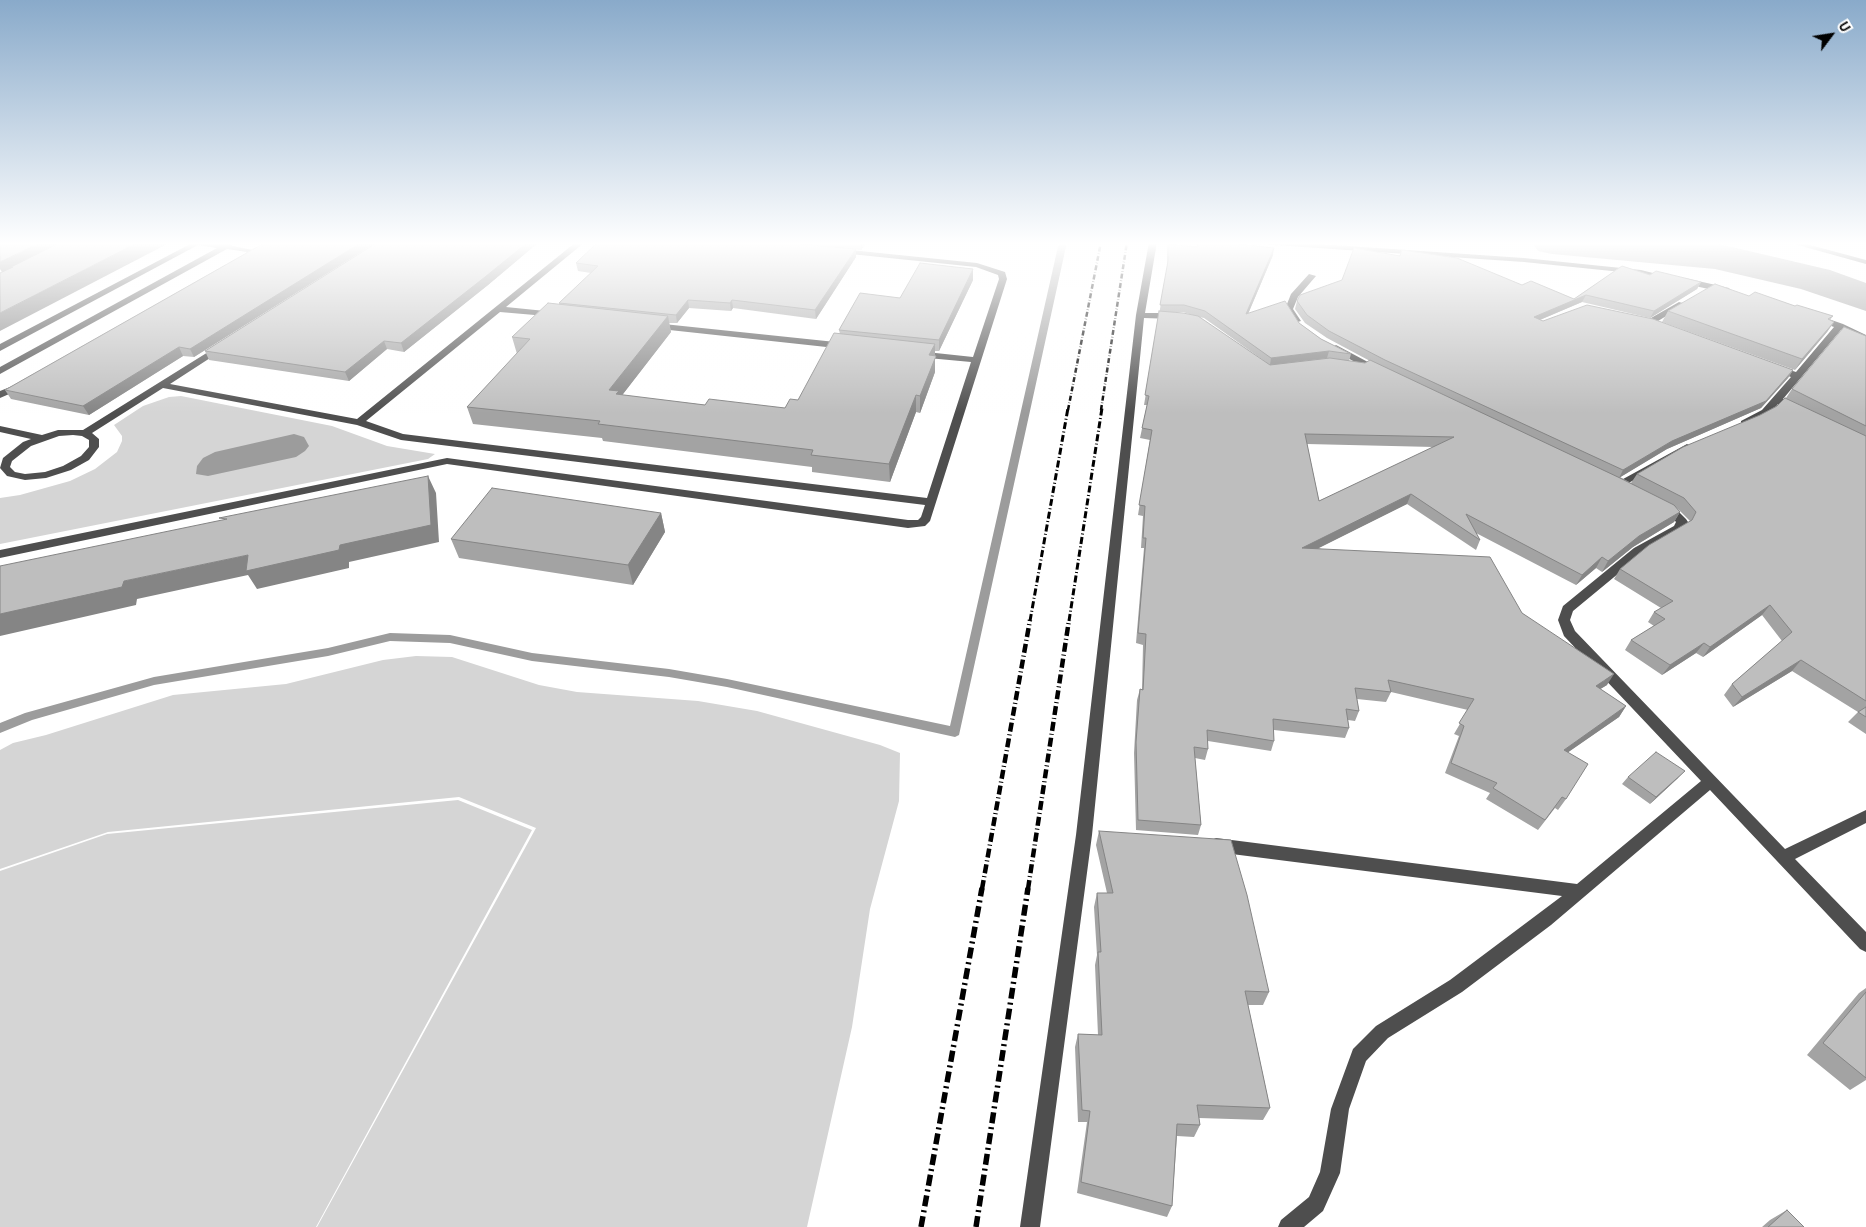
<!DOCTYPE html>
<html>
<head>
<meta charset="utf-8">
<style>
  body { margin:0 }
  #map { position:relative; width:1866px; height:1227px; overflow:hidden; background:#fff; font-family:"Alegreya Sans",sans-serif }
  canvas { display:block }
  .north { position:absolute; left:1806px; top:10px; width:50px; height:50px; -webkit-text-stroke:4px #fff; paint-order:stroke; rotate:59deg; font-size:14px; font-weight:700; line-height:20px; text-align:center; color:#000 }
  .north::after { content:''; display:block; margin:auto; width:18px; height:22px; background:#000; clip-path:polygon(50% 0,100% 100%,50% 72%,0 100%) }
</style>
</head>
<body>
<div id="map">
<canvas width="1866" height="1227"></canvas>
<div class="north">U</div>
</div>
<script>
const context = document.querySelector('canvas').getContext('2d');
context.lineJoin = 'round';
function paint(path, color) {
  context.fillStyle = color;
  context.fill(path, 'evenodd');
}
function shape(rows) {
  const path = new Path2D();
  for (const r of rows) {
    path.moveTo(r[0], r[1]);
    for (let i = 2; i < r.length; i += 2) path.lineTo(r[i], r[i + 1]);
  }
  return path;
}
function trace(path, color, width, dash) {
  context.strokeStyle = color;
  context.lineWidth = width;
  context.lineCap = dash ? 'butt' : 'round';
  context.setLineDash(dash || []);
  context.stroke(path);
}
const green = shape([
  [181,396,332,426,387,446,435,454,428,459,0,544,0,498,20,495,70,481,95,469,117,452,122,441,122,436,114,425,143,406,169,397],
  [416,656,452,657,539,685,577,692,698,701,757,711,880,745,900,753,899,801,870,909,852,1027,807,1227,317,1227,536,828,459,797,108,832,0,869,0,750,13,743,46,735,173,695,286,684,383,660],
  [458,800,532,830,316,1227,0,1227,0,871,107,834]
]);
const water = shape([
  [294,434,304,437,309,446,305,451,296,457,208,476,196,474,197,466,203,458,215,452]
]);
const stream = shape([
  [1059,242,1067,242,959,735,955,737,727,687,669,677,532,661,450,643,390,641,328,656,154,685,32,720,0,733,0,723,25,713,154,677,328,648,390,633,450,635,532,653,669,669,727,679,950,726,1059,242]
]);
const river = shape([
  [1532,242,1715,243,1830,270,1866,283,1866,311,1801,289,1715,269,1552,254,1538,251,1532,242]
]);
const minor = shape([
  [194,242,224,244,229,243,233,246,258,251,244,260,240,258,247,252,227,249,0,374,0,367,217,248,198,245,0,351,0,344,194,242],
  [576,242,585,242,506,307,555,312,559,315,558,317,500,312,366,421,403,434,927,498,971,362,917,357,912,354,917,351,973,357,999,279,998,275,976,267,841,253,837,251,841,249,977,263,1005,272,1007,279,930,521,925,526,908,528,447,464,0,558,0,550,447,458,908,520,918,520,921,517,925,505,401,440,357,425,163,388,92,433,99,439,99,447,89,460,71,470,46,478,25,480,7,476,0,468,3,458,23,442,31,439,0,432,0,426,42,435,58,430,83,430,221,344,226,347,224,349,170,384,357,419,576,242],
  [73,435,82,436,89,440,89,447,81,456,63,466,45,472,25,474,15,472,10,467,12,461,31,446,59,436,73,435],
  [1149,242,1157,242,1145,313,1174,313,1178,316,1174,319,1144,318,1092,835,1040,1227,1020,1227,1076,835,1136,315,1149,242],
  [1255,242,1290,242,1524,258,1641,270,1669,277,1665,279,1641,274,1524,262,1259,244,1255,242],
  [1787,242,1799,242,1866,260,1866,264,1787,242],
  [1309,274,1316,276,1298,297,1293,309,1301,321,1294,323,1285,309,1291,294,1309,274],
  [1685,278,1729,288,1730,290,1726,293,1682,283,1682,279,1685,278],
  [1679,302,1686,304,1658,321,1667,326,1667,330,1661,330,1650,325,1649,323,1651,318,1679,302],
  [1814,316,1820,316,1843,324,1866,335,1866,342,1841,330,1783,399,1799,407,1799,411,1791,411,1778,404,1770,414,1749,425,1741,425,1741,421,1762,410,1791,377,1771,370,1771,366,1774,365,1796,372,1834,327,1814,320,1814,316],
  [654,323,845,343,850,346,845,349,651,328,650,326,654,323],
  [1336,345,1381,369,1383,371,1378,374,1375,373,1333,350,1331,348,1336,345],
  [20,383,23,384,23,388,0,398,0,391,20,383],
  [1687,444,1692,447,1691,449,1623,486,1615,486,1614,484,1687,444],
  [1664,505,1677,510,1686,519,1688,522,1683,531,1642,554,1573,611,1570,620,1575,631,1785,849,1866,810,1866,823,1795,859,1866,932,1866,952,1860,949,1710,790,1551,925,1462,992,1388,1038,1366,1061,1349,1109,1340,1173,1323,1211,1304,1227,1278,1227,1281,1220,1309,1197,1320,1172,1331,1109,1353,1049,1376,1026,1450,980,1562,896,1216,852,1211,850,1208,845,1211,840,1216,838,1577,884,1701,781,1564,636,1558,620,1563,606,1634,548,1674,526,1676,522,1669,514,1658,508,1664,505]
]);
const railFar3 = shape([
  [1068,410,1101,242],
  [1101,410,1127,242]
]);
const railFar2 = shape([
  [1030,621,1068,408],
  [1069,621,1102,408]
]);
const railFar1 = shape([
  [982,889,1030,620],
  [1028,889,1069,620]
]);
const rail = shape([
  [921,1227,982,888],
  [976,1227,1028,888]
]);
const wall = shape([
  [266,242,377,242,194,357,183,356,89,415,11,399,5,390],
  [378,242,539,242,488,285,404,352,387,349,349,381,209,360,205,351],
  [779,242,867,242,861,250],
  [1168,244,1273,255,1248,314,1299,323,1321,339,1351,354,1349,361,1365,363,1370,361,1327,338,1305,323,1295,309,1297,301,1342,280,1399,256,1402,250,1522,285,1574,299,1622,266,1650,275,1701,282,1697,289,1650,318,1582,302,1540,320,1543,321,1793,370,1788,378,1761,408,1667,449,1620,477,1631,483,1637,474,1760,415,1777,406,1786,398,1792,389,1866,336,1866,734,1848,722,1858,712,1792,671,1733,707,1724,695,1732,684,1782,641,1762,615,1703,657,1696,653,1662,675,1625,650,1631,640,1654,626,1648,622,1654,612,1661,608,1614,579,1620,569,1690,521,1676,507,1680,512,1674,522,1633,547,1602,572,1596,568,1576,585,1476,533,1480,540,1476,550,1407,504,1318,548,1522,613,1607,685,1600,689,1626,706,1619,717,1568,752,1566,799,1558,810,1555,808,1538,830,1486,799,1490,793,1445,773,1459,736,1454,734,1468,710,1391,692,1386,702,1357,699,1359,711,1355,721,1348,720,1349,728,1345,738,1274,730,1274,741,1271,751,1208,741,1208,749,1205,760,1195,758,1201,825,1198,835,1136,830,1134,753,1137,700,1140,689,1142,690,1143,645,1136,643,1144,548,1141,548,1143,516,1138,515,1150,440,1140,438,1147,405,1144,405,1167,267],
  [1168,312,1183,312,1192,315],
  [1199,317,1204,318,1270,365,1329,358,1270,365],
  [1307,444,1434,447,1319,501],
  [856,257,816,319,733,308,731,311,689,308,677,323,669,323,671,332,622,395,705,405,785,408,798,400,840,334,839,330,900,298,973,280,939,351,935,351,935,372,920,413,916,412,890,482,812,472,812,467,603,441,602,438,473,424,467,407,517,354,512,337,559,305,559,303,591,273,578,271,576,263],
  [1749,296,1833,316,1830,320,1834,322,1827,332,1795,370,1662,322,1668,311],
  [661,513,665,532,633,585,459,558,451,539],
  [1628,777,1678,778,1650,804,1622,784],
  [1099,831,1269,992,1263,1005,1248,1005,1270,1108,1263,1120,1199,1118,1200,1125,1194,1137,1177,1136,1172,1206,1167,1217,1077,1193,1087,1122,1078,1122,1075,1047,1078,1034,1098,1035,1095,965,1097,955,1094,907,1097,893,1107,893,1096,845],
  [1866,988,1866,1080,1850,1090,1807,1055,1859,993],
  [1787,1210,1804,1227,1762,1227,1770,1220]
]);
const shadedWall = shape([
  [42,242,57,242,61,249,11,267,15,272,5,277,0,269,0,262],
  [139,242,171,242,0,331,0,313],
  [362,242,377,242,194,357,190,349],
  [528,242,539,242,488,285,404,352,401,343],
  [861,242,867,242,861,250],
  [1274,248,1273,255,1245,321,1246,314],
  [856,249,856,257,816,319,815,310],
  [973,269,973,280,939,351,939,340],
  [1701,282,1697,289,1650,318,1654,311],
  [1586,295,1582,302,1530,324,1534,317],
  [688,300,689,308,677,323,676,315],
  [732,300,733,308,731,311,730,303],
  [668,316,671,332,620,398,609,390],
  [1834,322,1827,332,1795,370,1802,359],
  [384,341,387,349,349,381,345,372],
  [935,344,935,372,920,413,920,396,929,355],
  [179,347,183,356,89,415,83,406],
  [1329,351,1327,358,1270,365,1271,358],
  [1793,370,1788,378,1761,408,1667,449,1619,478,1623,470],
  [916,395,916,412,890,482,889,464],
  [428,476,436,493,439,542,349,562,349,568,257,589,248,575,137,599,136,605,0,636,0,614,124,581,248,555,340,545],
  [1411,494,1407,504,1299,558,1302,548],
  [1680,512,1674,522,1633,547,1602,572,1608,561,1639,536],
  [661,513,665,532,633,585,628,565],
  [1602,557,1596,568,1576,585,1582,575],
  [1770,605,1762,615,1703,657,1710,647],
  [1704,643,1696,653,1662,675,1670,665],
  [1801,660,1792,671,1733,707,1742,697],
  [1614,674,1607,685,1589,696,1596,686],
  [1626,706,1619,717,1557,760,1564,750],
  [1685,771,1678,778,1650,804,1656,797]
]);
const building = shape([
  [0,242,42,242,0,262,0,242],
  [61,242,139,242,0,313,0,273,13,267,11,267,61,242],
  [266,242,362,242,190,349,179,347,83,406,5,390,266,242],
  [378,242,528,242,485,277,401,343,384,341,345,372,205,351,378,242],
  [598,242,777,242,856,249,815,310,732,300,730,303,688,300,676,315,559,303,598,266,576,263,598,242],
  [1198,242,1221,242,1274,248,1246,314,1285,301,1299,323,1321,339,1351,354,1329,351,1271,358,1205,311,1184,305,1160,305,1168,261,1168,244,1197,247,1198,242],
  [1354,248,1400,256,1402,250,1457,258,1522,285,1531,281,1574,299,1622,266,1650,275,1656,271,1701,282,1654,311,1586,295,1534,317,1543,321,1587,305,1653,319,1793,370,1766,401,1672,441,1623,470,1385,360,1329,331,1307,315,1297,301,1300,295,1342,280,1354,248],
  [920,263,973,269,939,340,839,330,860,293,900,298,920,263],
  [1715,284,1749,296,1755,292,1795,306,1797,305,1833,316,1828,319,1834,322,1802,359,1668,311,1715,284],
  [548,303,668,316,609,390,619,391,616,394,705,405,709,399,785,408,790,399,798,400,834,333,935,344,929,355,936,356,920,396,916,395,889,464,811,455,813,450,598,424,600,421,467,407,530,339,512,337,548,303],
  [1159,311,1183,313,1198,316,1270,365,1330,358,1365,363,1370,360,1620,478,1674,505,1680,512,1639,536,1608,561,1602,557,1582,575,1466,514,1480,540,1411,494,1302,548,1490,557,1522,613,1614,674,1596,686,1626,706,1564,750,1588,764,1566,799,1562,797,1545,820,1493,788,1497,783,1451,763,1464,726,1459,723,1474,699,1388,680,1391,692,1355,688,1359,711,1346,709,1349,728,1273,719,1274,741,1207,730,1208,749,1194,747,1201,825,1138,820,1136,742,1140,689,1143,690,1146,634,1138,633,1146,538,1143,538,1145,506,1139,505,1152,430,1142,428,1149,396,1145,395,1159,311],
  [1305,434,1454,437,1319,501,1305,434],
  [1844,327,1866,336,1866,426,1792,389,1844,327],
  [1785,398,1866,436,1866,701,1801,660,1742,697,1732,684,1792,632,1770,605,1710,647,1704,643,1670,665,1631,640,1665,619,1654,612,1673,601,1620,569,1649,545,1692,520,1696,512,1684,498,1637,474,1683,447,1760,415,1777,406,1785,398],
  [428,476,431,525,340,545,339,550,246,571,248,555,124,581,122,587,0,614,0,566,227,519,219,518,428,476],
  [492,488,661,513,628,565,451,539,492,488],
  [1866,707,1866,717,1858,712,1866,707],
  [1656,752,1685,771,1656,797,1628,777,1656,752],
  [1099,831,1231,840,1247,895,1269,992,1245,991,1270,1108,1197,1105,1200,1125,1177,1124,1172,1206,1081,1182,1090,1111,1082,1110,1078,1034,1102,1035,1098,952,1101,952,1097,893,1113,893,1099,831],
  [1866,992,1866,1078,1823,1043,1866,992],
  [1787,1210,1804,1227,1768,1227,1787,1210]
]);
paint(green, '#d5d5d5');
paint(water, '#9c9c9c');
paint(stream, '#9c9c9c');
paint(river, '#9c9c9c');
paint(minor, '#4e4e4e');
trace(railFar3, '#000', 2.5, [5, 2, 0.5, 2]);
trace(railFar2, '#000', 3, [7, 2.5, 1, 2.5]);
trace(railFar1, '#000', 4.5, [9, 3, 1, 3]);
trace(rail, '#000', 5.5, [11, 4, 2, 4]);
paint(wall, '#a3a3a3');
paint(shadedWall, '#858585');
paint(building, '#bebebe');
trace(building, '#858585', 1);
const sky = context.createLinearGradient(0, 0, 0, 413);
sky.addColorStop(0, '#89aaca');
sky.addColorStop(0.59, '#fff');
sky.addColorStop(1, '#ffffff00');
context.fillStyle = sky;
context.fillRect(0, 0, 1866, 413);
</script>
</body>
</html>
